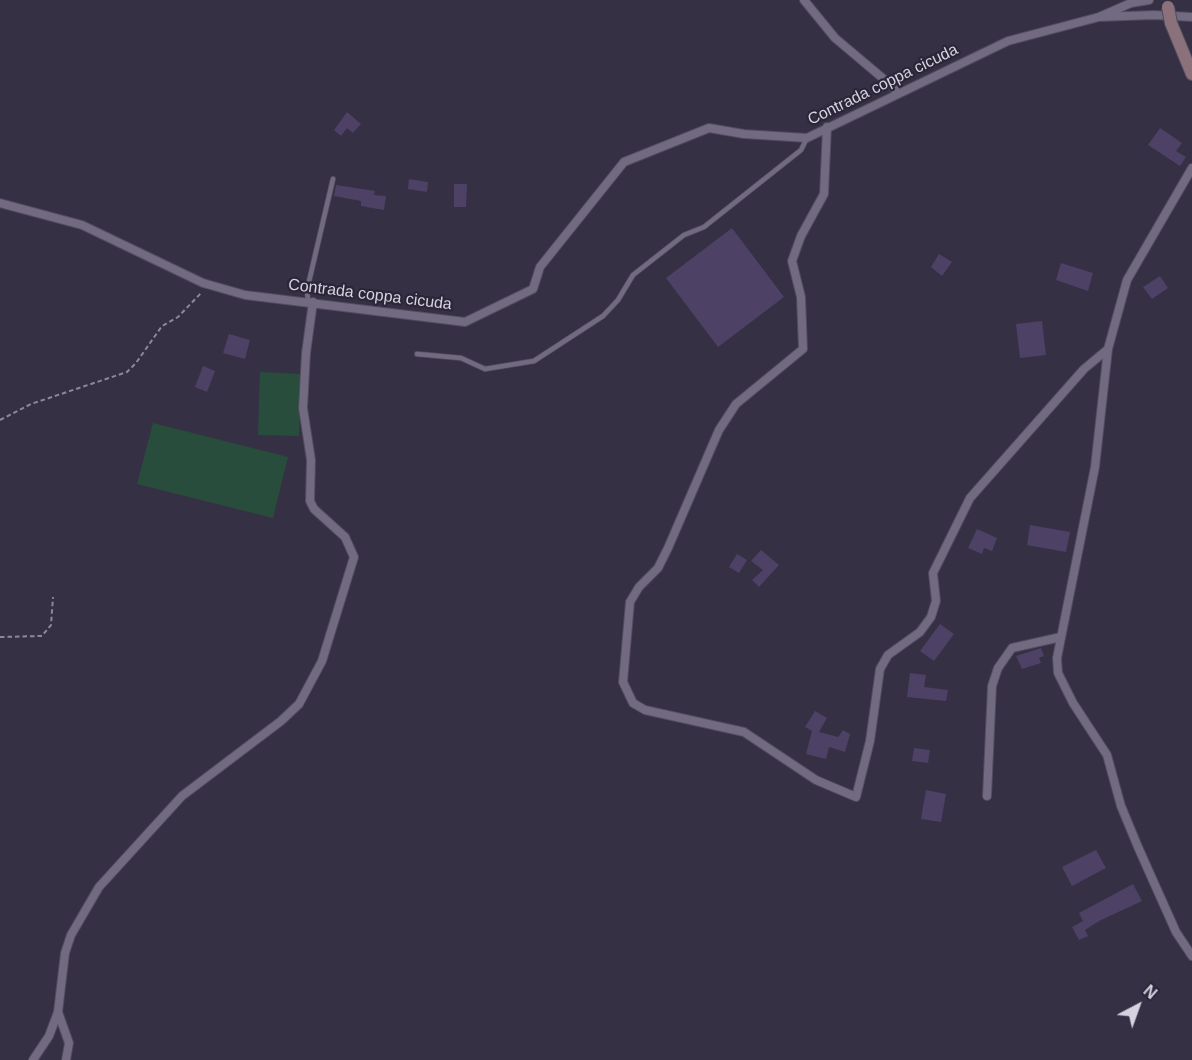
<!DOCTYPE html>
<html>
<head>
<meta charset="utf-8">
<style>
  body { margin:0 }
  #map { position:relative; width:1192px; height:1060px; overflow:hidden; background:#363044; font-family:Arial,sans-serif }
  canvas { display:block }
  .north { position:absolute; left:1108px; top:976px; width:60px; height:60px; -webkit-text-stroke:4px #2c2639; paint-order:stroke; rotate:41deg; font-size:16px; font-weight:700; line-height:24px; text-align:center; color:#d6d2e0 }
  .north::after { content:''; display:block; margin:auto; width:21px; height:27px; background:#d6d2e0; clip-path:polygon(50% 0,100% 100%,50% 72%,0 100%) }
</style>
</head>
<body>
<div id="map">
<canvas width="1192" height="1060"></canvas>
<div class="north">N</div>
</div>
<script>
const context = document.querySelector('canvas').getContext('2d');
context.lineJoin = 'round';
function paint(path, color) {
  context.fillStyle = color;
  context.fill(path, 'evenodd');
}
function shape(rows) {
  const path = new Path2D();
  for (const r of rows) {
    path.moveTo(r[0], r[1]);
    for (let i = 2; i < r.length; i += 2) path.lineTo(r[i], r[i + 1]);
  }
  return path;
}
function trace(path, color, width, dash) {
  context.strokeStyle = color;
  context.lineWidth = width;
  context.lineCap = dash ? 'butt' : 'round';
  context.setLineDash(dash || []);
  context.stroke(path);
}
function write(font, color, halo, rows, align = 'center') {
  context.font = font + ' Arial,sans-serif';
  context.lineWidth = 4.5;
  context.setLineDash([]);
  context.textBaseline = 'middle';
  context.strokeStyle = halo;
  context.fillStyle = color;
  for (const [text, x, y, turn = 0] of rows) {
    context.save();
    context.translate(x, y);
    context.rotate((+turn || 0) * Math.PI / 180);
    context.textAlign = isNaN(turn) ? turn : align;
    if (halo) context.strokeText(text, 0, 0);
    context.fillText(text, 0, 0);
    context.restore();
  }
}
const green = shape([
  [260,372,301,374,299,436,258,435],
  [153,423,288,457,273,518,137,484]
]);
const building = shape([
  [347,112,361,124,353,133,347,128,341,136,334,130],
  [1160,128,1182,143,1176,151,1186,157,1180,166,1148,145],
  [409,179,428,182,427,192,408,189],
  [454,184,467,184,466,207,454,207],
  [336,185,375,191,374,195,386,196,384,210,361,206,361,201,334,196],
  [732,228,784,297,718,347,666,278],
  [939,254,952,262,942,276,931,267],
  [1061,263,1093,273,1088,291,1056,280],
  [1160,276,1168,288,1152,299,1143,287],
  [1042,321,1046,355,1020,358,1016,324],
  [229,334,250,340,245,359,223,353],
  [203,366,215,371,207,392,195,387],
  [1030,525,1070,532,1066,552,1027,545],
  [977,529,997,538,992,551,984,548,982,554,968,548],
  [761,550,779,565,759,587,752,580,763,570,751,561],
  [737,554,747,560,739,573,729,567],
  [940,624,954,634,934,661,920,651],
  [1041,648,1044,656,1039,658,1041,663,1022,669,1016,656],
  [910,673,926,675,924,687,948,690,946,701,907,697],
  [815,711,827,718,819,732,838,737,843,730,850,734,845,752,829,747,826,759,806,754,812,731,805,727],
  [914,748,930,750,928,763,912,761],
  [926,790,946,794,941,822,921,819],
  [1096,850,1106,868,1072,886,1062,867],
  [1133,884,1142,901,1099,921,1085,930,1088,936,1079,940,1072,927,1083,921,1079,913]
]);
const path = shape([
  [0,420,31,404,127,372,136,363,162,326,178,317,202,292],
  [0,637,42,636,51,625,53,597]
]);
const lane = shape([
  [308,301,307,290,333,179],
  [417,354,461,358,485,369,534,361,603,316,618,300,633,275,684,235,704,227,801,150,807,138]
]);
const street = shape([
  [804,0,835,38,892,86,898,94],
  [1099,17,1154,15,1192,17],
  [827,127,824,194,801,236,792,261,801,297,803,349,736,404,719,430,668,548,658,568,639,587,630,602,623,682,633,703,645,710,744,732,816,780,856,797,870,741,880,669,888,655,920,632,931,617,936,601,933,573,970,498,1084,369,1108,349],
  [1192,168,1127,280,1108,349,1095,467,1057,658,1058,673,1073,703,1107,755,1121,806,1138,847,1176,932,1192,956],
  [0,203,82,225,203,283,245,295,465,322,533,289,540,267,624,162,709,128,744,134,807,138,1008,41,1099,17,1131,3,1149,0],
  [987,796,992,686,998,668,1012,648,1061,637],
  [58,1012,69,1043,66,1060],
  [33,1060,49,1036,58,1012,65,953,71,935,99,887,182,796,281,721,299,704,322,661,354,557,345,537,314,509,310,501,311,460,303,408,306,353,313,302]
]);
const secondary = shape([
  [1171,23,1192,74]
]);
const secondaryBridge = shape([
  [1168,7,1171,23]
]);
const streetNames = [
  ["Contrada coppa cicuda",883,85,-26],
  ["Contrada coppa cicuda",370,295,7]
];
paint(green, '#284d3d');
paint(building, '#4d4166');
trace(lane, '#524b5d', 6);
trace(street, '#524b5d', 10);
trace(secondary, '#524b5d', 14);
trace(path, '#8d8899', 2, [4.5, 3]);
trace(lane, '#716a81', 4.5);
trace(street, '#716a81', 8);
trace(secondary, '#8a717a', 12);
trace(secondaryBridge, '#524b5d', 14, []);
trace(secondaryBridge, '#8a717a', 12);
write('16px', '#d6d2e0', '#2c2639', streetNames);
</script>
</body>
</html>
